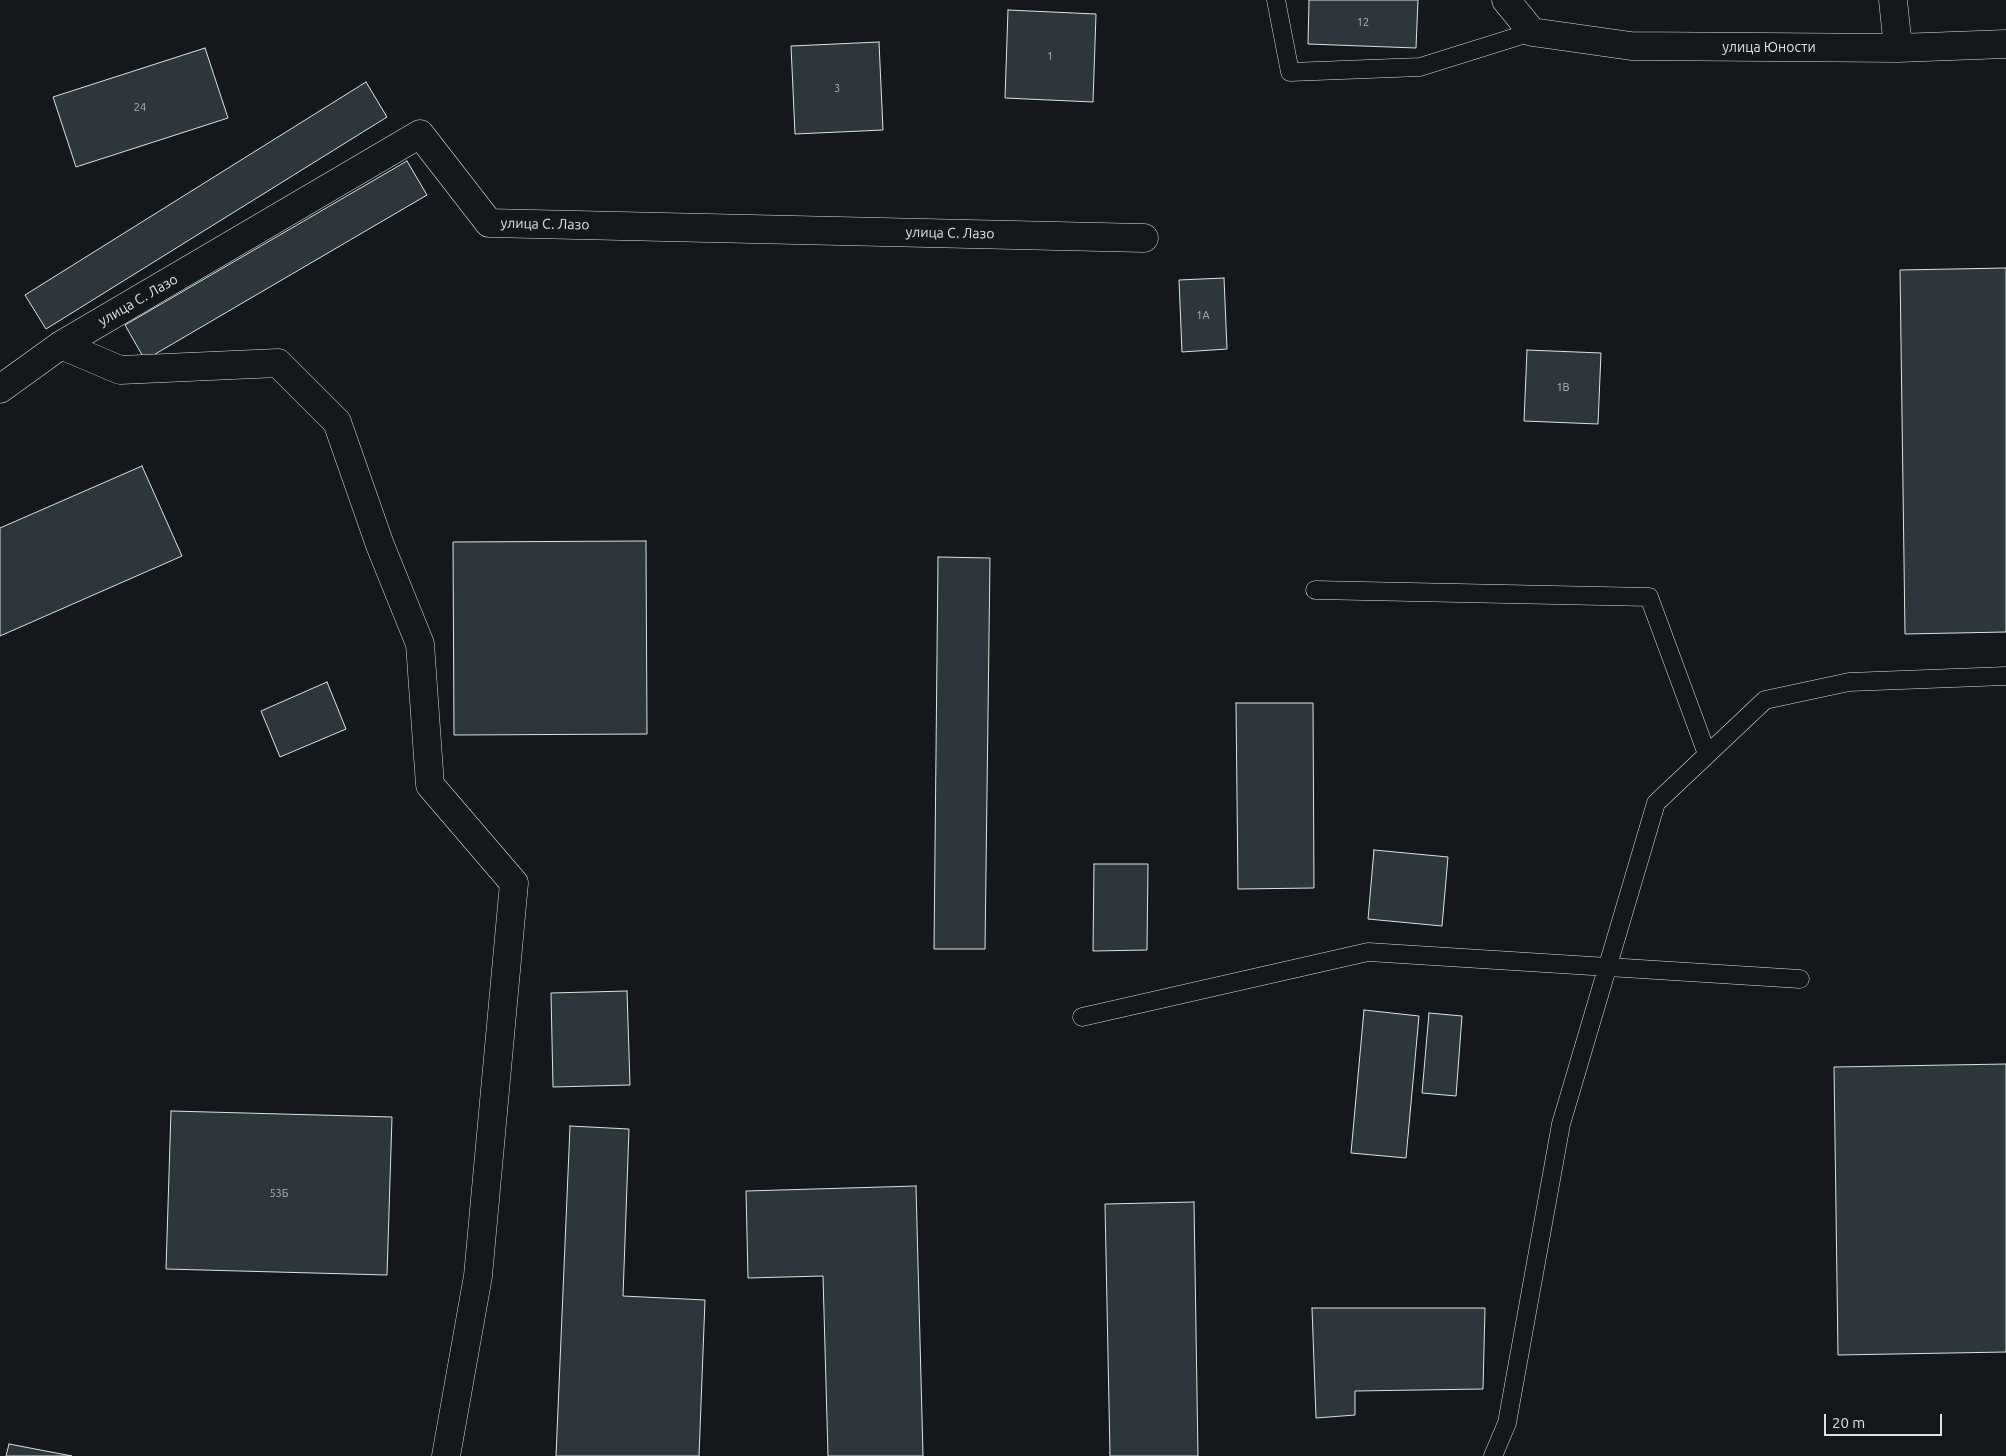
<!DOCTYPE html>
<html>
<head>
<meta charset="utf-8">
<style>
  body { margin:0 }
  #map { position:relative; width:2006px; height:1456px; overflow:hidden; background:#14181c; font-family:Ubuntu,sans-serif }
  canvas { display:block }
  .scale { position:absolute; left:1824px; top:1414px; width:118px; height:22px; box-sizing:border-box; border:2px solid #d8e6dc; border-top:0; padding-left:6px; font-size:15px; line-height:18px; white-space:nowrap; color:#d8e6dc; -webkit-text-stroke:4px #14181c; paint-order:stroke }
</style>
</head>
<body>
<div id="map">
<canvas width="2006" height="1456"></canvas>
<div class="scale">20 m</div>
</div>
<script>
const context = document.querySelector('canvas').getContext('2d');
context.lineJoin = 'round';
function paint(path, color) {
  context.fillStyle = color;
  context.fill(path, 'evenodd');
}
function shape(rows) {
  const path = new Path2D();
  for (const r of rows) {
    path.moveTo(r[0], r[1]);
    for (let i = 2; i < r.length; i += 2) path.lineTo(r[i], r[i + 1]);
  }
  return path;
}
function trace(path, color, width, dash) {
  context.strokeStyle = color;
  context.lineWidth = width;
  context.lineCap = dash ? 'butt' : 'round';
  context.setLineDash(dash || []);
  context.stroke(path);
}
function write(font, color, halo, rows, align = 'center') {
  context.font = font + ' Ubuntu,sans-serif';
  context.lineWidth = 4;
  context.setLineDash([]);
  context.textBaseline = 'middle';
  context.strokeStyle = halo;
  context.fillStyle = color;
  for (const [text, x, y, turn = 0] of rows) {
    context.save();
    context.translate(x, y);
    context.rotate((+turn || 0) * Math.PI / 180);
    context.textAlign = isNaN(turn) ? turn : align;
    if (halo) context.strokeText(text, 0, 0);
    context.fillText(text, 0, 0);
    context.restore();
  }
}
const building = shape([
  [1309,0,1418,0,1416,48,1308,44,1309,0],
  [1008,10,1096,14,1093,102,1005,98,1008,10],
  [879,42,883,130,795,134,791,46,879,42],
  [205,48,228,118,76,167,53,97,205,48],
  [366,82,387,117,46,329,25,295,366,82],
  [407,161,427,195,145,360,125,325,407,161],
  [2006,268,2006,632,1905,634,1900,270,2006,268],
  [1224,278,1227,349,1182,352,1179,280,1224,278],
  [1527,350,1601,353,1598,424,1524,421,1527,350],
  [142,466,182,556,0,636,0,528,142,466],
  [646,541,647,734,454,735,453,542,646,541],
  [938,557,990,558,985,949,934,949,938,557],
  [327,682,346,729,280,757,261,711,327,682],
  [1236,703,1313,703,1314,888,1238,889,1236,703],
  [1374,850,1448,857,1442,926,1368,919,1374,850],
  [1094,864,1148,864,1147,950,1093,951,1094,864],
  [627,991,630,1085,553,1087,551,993,627,991],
  [1364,1010,1419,1016,1406,1158,1351,1153,1364,1010],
  [1429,1013,1462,1016,1456,1096,1422,1093,1429,1013],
  [2006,1064,2006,1352,1838,1355,1834,1067,2006,1064],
  [171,1111,392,1117,387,1275,166,1269,171,1111],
  [570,1126,629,1129,623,1296,705,1300,699,1456,556,1456,570,1126],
  [916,1186,923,1456,828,1456,823,1276,748,1278,746,1191,916,1186],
  [1194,1202,1198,1456,1110,1456,1105,1204,1194,1202],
  [1312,1308,1485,1308,1483,1389,1355,1391,1355,1415,1316,1418,1312,1308],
  [9,1444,72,1456,6,1456,9,1444]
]);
const service = shape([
  [1276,0,1290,72,1420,67,1532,32],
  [1315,590,1649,597,1707,754],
  [1082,1017,1368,952,1800,979],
  [1493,1456,1507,1423,1561,1124,1656,803,1765,700,1849,682,2006,676]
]);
const minor = shape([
  [1506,0,1532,32,1631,46,1898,48,2006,44],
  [1893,0,1898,48],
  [61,345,120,370,278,363,337,422,380,545,420,644,430,785,514,883,478,1276,446,1456],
  [0,389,61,345,420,134,489,223,1144,238]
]);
const numberNames = [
  ["12",1363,22],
  ["1",1050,56],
  ["3",837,88],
  ["24",140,107],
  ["1А",1203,315],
  ["1В",1563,387],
  ["53Б",279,1193]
];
const streetNames = [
  ["улица Юности",1769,47],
  ["улица С. Лазо",545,224,1],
  ["улица С. Лазо",950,233,1],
  ["улица С. Лазо",138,300,-30]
];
paint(building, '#2c363c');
trace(building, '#d8e6dc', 1);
trace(service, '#d8e6dc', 19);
trace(minor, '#d8e6dc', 29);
trace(service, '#14181c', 18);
trace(minor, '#14181c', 28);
write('11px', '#adbab4', null, numberNames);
write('14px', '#d8e6dc', '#14181c', streetNames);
</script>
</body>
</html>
